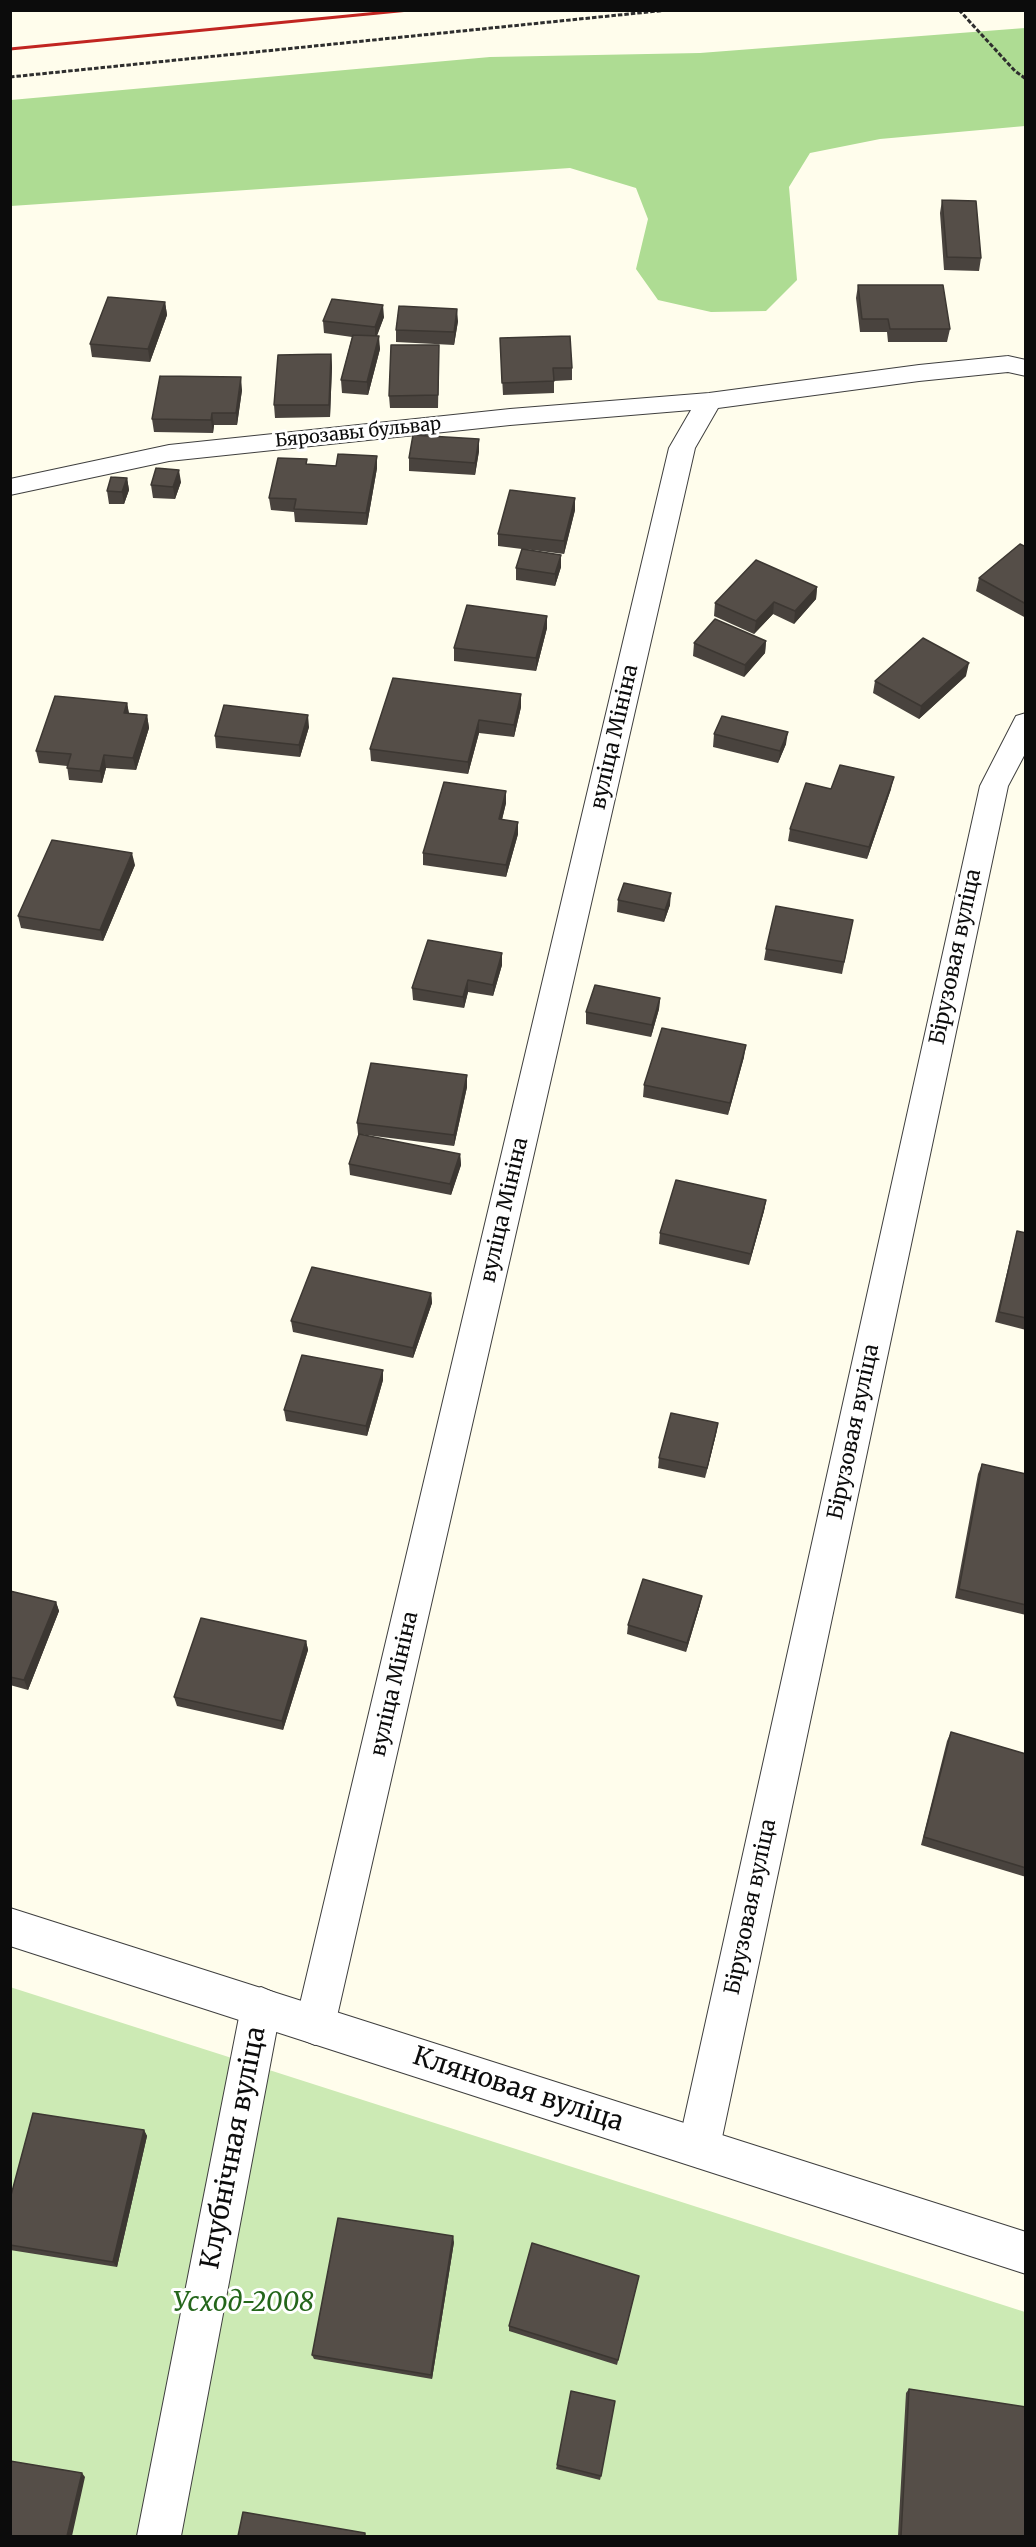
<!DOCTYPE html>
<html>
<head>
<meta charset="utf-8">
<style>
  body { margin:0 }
  #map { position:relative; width:1036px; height:2547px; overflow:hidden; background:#fffdec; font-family:Merriweather,serif }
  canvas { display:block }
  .frame { position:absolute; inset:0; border:12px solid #0c0c0c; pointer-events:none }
</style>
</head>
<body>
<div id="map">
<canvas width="1036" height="2547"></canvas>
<div class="frame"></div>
</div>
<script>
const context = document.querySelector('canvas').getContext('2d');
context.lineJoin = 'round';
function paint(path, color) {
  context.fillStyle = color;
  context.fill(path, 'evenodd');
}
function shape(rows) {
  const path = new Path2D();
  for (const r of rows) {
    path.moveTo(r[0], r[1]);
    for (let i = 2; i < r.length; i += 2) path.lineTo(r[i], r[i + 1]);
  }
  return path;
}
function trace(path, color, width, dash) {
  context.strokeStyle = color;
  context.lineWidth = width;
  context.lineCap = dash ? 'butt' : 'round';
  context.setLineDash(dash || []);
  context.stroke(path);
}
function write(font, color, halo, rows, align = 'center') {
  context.font = font + ' Merriweather,serif';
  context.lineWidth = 6;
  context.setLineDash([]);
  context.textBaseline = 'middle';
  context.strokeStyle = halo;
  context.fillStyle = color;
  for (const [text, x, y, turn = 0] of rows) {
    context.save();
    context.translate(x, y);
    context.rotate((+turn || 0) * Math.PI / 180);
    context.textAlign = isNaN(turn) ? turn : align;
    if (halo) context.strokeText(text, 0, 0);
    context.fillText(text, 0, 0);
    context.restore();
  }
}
const green = shape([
  [10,1987,1025,2312,1025,2536,11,2536]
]);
const forest = shape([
  [1025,28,1025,126,880,139,810,153,789,187,797,280,766,311,711,312,658,300,636,269,648,219,636,188,570,168,11,206,11,100,490,57,700,53]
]);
const path = shape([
  [959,10,1015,71,1026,79],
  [10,77,668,10]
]);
const minor = shape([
  [1008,356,1026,360,1026,376,1008,372,919,381,718,408,695,448,335,2025,329,2039,315,2045,301,2039,295,2025,669,448,691,410,510,425,169,461,10,495,10,479,169,445,510,409,709,393,919,365,1008,356],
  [1026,713,1026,752,1008,786,720,2147,714,2162,699,2168,684,2162,678,2147,980,786,1016,716,1026,713],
  [261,1987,275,1993,281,2007,181,2536,137,2536,241,2007,247,1993,261,1987]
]);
const tertiary = shape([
  [10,1908,1026,2232,1026,2274,10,1946,10,1908]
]);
const rail = shape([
  [10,49,409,10]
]);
const wall = shape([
  [942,200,981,258,979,271,944,270,940,213],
  [858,285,950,329,947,342,888,342,887,332,860,332,856,298],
  [165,302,167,315,150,362,92,357,90,344],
  [384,317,377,336,380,349,368,395,342,393,341,380,352,337,324,333,323,321],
  [458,321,454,345,396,342,396,330],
  [500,338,572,368,572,380,554,381,554,393,503,395],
  [331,354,332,367,330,417,275,418,274,405],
  [439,357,438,408,390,408,389,396],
  [242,390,237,425,214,425,213,433,154,432,152,419],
  [479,439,479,451,475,475,409,471,409,458],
  [308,464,377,468,367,525,295,522,294,512,271,510,269,498],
  [127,478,129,490,124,504,109,504,107,491],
  [181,482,175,499,153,498,151,485],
  [575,498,575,510,564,554,524,549,561,555,561,567,555,586,516,580,516,568,522,549,498,546,498,534],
  [1026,547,1026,618,976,591,979,578],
  [817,587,816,599,794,624,773,614,754,634,714,616,715,603],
  [547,616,547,628,536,671,454,661,454,648],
  [766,641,765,653,744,677,693,656,694,643],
  [966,676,919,719,873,693,875,681],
  [127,703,129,713,147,715,149,728,136,770,106,768,102,783,69,780,67,766,39,763,36,751],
  [521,707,514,737,479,733,468,774,371,761,370,749],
  [309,727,300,757,216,748,215,736],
  [714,734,786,744,778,763,713,747],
  [831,789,891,789,867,859,788,841,790,829],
  [506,791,506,803,502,820,518,834,506,877,423,865,423,853],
  [135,865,103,941,21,928,18,916],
  [618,900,670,905,664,922,617,912],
  [853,920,842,974,764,960,766,949],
  [502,953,502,965,493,996,468,992,464,1008,413,1000,412,988],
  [660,998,659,1009,651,1037,586,1024,586,1012],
  [744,1057,728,1115,643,1097,644,1085],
  [467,1075,467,1087,454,1146,358,1134,357,1123],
  [460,1154,461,1165,451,1195,350,1175,349,1164],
  [766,1200,764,1211,749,1265,659,1244,660,1233],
  [1017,1231,1026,1233,1026,1330,995,1322],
  [431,1293,432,1303,413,1358,293,1332,291,1321],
  [383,1370,383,1380,367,1436,286,1421,284,1410],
  [718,1423,716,1434,705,1478,658,1468,659,1458],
  [982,1464,1026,1474,1026,1615,955,1598,978,1474],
  [10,1591,56,1602,59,1611,28,1690,10,1685],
  [700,1605,686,1652,627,1634,628,1625],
  [306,1641,308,1650,283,1730,177,1706,174,1697],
  [951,1732,1026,1754,1026,1877,921,1845,947,1741],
  [144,2130,147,2136,117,2267,10,2250,10,2199],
  [454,2242,432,2379,314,2359,312,2355],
  [639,2276,617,2365,509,2331,509,2326],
  [909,2389,1026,2536,898,2536,906,2393],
  [557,2465,601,2476,600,2480,556,2469]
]);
const shadedWall = shape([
  [165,302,167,315,150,362,148,349],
  [383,305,384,317,375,340,375,327],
  [457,309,458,321,454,345,454,332],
  [379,336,380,349,368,395,367,382],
  [331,354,332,367,330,417,329,405],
  [241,377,242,390,237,425,236,413],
  [212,413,214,425,213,433,211,420],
  [479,439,479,451,475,475,475,463],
  [377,456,377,468,367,525,366,513],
  [179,470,181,482,175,499,173,487],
  [127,478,129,490,124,504,122,492],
  [575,498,575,510,564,554,564,541],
  [561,555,561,567,555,586,555,574],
  [817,587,816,599,794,624,795,611],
  [774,602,773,614,754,634,756,621],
  [547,616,547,628,536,671,536,658],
  [766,641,765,653,744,677,745,665],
  [969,663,966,676,919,719,921,706],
  [521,694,521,707,514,737,514,725],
  [127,703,129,715,124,713],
  [147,715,149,728,136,770,133,758],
  [308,715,309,727,300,757,299,745],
  [479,720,479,733,468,774,468,762],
  [788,732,786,744,778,763,780,751],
  [104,755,106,768,102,783,100,771],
  [894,777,891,789,867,859,869,847],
  [506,791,506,803,499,831,499,819],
  [518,822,518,834,506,877,506,865],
  [132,853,135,865,103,941,100,930],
  [671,893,670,905,664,922,665,910],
  [502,953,502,965,493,996,493,985],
  [468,980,468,992,464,1008,463,997],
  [660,998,659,1009,651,1037,652,1025],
  [746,1045,744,1057,728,1115,730,1103],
  [467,1075,467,1087,454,1146,454,1135],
  [460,1154,461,1165,451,1195,450,1184],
  [766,1200,764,1211,749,1265,751,1254],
  [431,1293,432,1303,413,1358,413,1348],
  [383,1370,383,1380,367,1436,366,1426],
  [718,1423,716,1434,705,1478,707,1468],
  [702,1596,700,1605,686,1652,687,1643],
  [56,1602,59,1611,28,1690,24,1680],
  [306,1641,308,1650,283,1730,282,1721],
  [144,2130,147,2136,117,2267,113,2262],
  [453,2236,454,2242,432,2379,431,2375],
  [82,2473,85,2477,72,2536,67,2536]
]);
const building = shape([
  [942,200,976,201,981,258,947,257,942,200],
  [858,285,943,285,950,329,890,329,888,319,862,319,858,285],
  [108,297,165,302,148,349,90,344,108,297],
  [332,299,383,305,375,327,323,321,332,299],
  [399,306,457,309,454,332,396,330,399,306],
  [353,335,379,336,367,382,341,380,353,335],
  [570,336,572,368,553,368,554,381,502,383,500,338,570,336],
  [391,345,439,345,438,395,389,396,391,345],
  [331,354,329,405,274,405,278,355,331,354],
  [160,376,241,377,236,413,212,413,211,420,152,419,160,376],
  [413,435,479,439,475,463,409,458,413,435],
  [338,454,377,456,366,513,294,509,296,499,269,498,278,458,307,459,306,464,336,466,338,454],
  [156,468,179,470,173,487,151,485,156,468],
  [111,477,127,478,122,492,107,491,111,477],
  [510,490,575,498,564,541,498,534,510,490],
  [1020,544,1026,547,1026,604,979,578,1020,544],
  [522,549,561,555,555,574,516,568,522,549],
  [756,560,817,587,795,611,774,602,756,621,715,603,756,560],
  [467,605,547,616,536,658,454,648,467,605],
  [715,619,766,641,745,665,694,643,715,619],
  [923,638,969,663,921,706,875,681,923,638],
  [393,678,521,694,514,725,479,720,468,762,370,749,393,678],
  [55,696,127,703,124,713,147,715,133,758,104,755,100,771,67,768,71,754,36,751,55,696],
  [224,705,308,715,299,745,215,736,224,705],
  [722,716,788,732,780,751,714,734,722,716],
  [840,765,894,777,869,847,790,829,806,783,831,789,840,765],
  [444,782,506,791,499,819,518,822,506,865,423,853,444,782],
  [52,840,132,853,100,930,18,916,52,840],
  [624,883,671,893,665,910,618,900,624,883],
  [776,906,853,920,844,962,766,949,776,906],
  [428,940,502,953,493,985,468,980,463,997,412,988,428,940],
  [595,985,660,998,652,1025,586,1012,595,985],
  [662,1028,746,1045,730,1103,644,1085,662,1028],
  [371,1063,467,1075,454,1135,357,1123,371,1063],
  [359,1134,460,1154,450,1184,349,1164,359,1134],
  [676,1180,766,1200,751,1254,660,1233,676,1180],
  [1017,1231,1026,1233,1026,1318,999,1312,1017,1231],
  [312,1267,431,1293,413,1348,291,1321,312,1267],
  [302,1355,383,1370,366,1426,284,1410,302,1355],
  [671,1413,718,1423,707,1468,659,1458,671,1413],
  [982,1464,1026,1474,1026,1605,959,1589,982,1464],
  [643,1579,702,1596,687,1643,628,1625,643,1579],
  [10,1591,56,1602,24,1680,10,1677,10,1591],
  [201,1618,306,1641,282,1721,174,1697,201,1618],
  [951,1732,1026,1754,1026,1868,924,1837,951,1732],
  [33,2113,144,2130,113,2262,10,2245,10,2199,33,2113],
  [338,2218,453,2236,431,2375,312,2355,338,2218],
  [532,2243,639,2276,618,2360,509,2326,532,2243],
  [909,2389,1026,2407,1026,2536,901,2536,909,2389],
  [571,2391,615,2401,601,2476,557,2465,571,2391],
  [10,2461,82,2473,67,2536,10,2536,10,2461],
  [243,2512,365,2533,365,2536,238,2536,243,2512]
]);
const farStreetnames = [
  ["Бярозавы бульвар",358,433,-6]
];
const streetNames = [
  ["вуліца Мініна",615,737,-77],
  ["Бірузовая вуліца",956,957,-78],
  ["вуліца Мініна",505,1210,-77],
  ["Бірузовая вуліца",854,1432,-78],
  ["вуліца Мініна",395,1684,-77],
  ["Бірузовая вуліца",751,1907,-78]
];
const nearStreetnames = [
  ["Кляновая вуліца",518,2090,18],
  ["Клубнічная вуліца",234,2148,-79]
];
const nearParknames = [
  ["Усход-2008",243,2304]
];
paint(green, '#cceab4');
paint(forest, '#aedc93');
trace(minor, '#3f3f3f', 2);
trace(tertiary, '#3f3f3f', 2);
trace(path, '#2e2e2e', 3, [4.5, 2]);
paint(minor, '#fff');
paint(tertiary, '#fff');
trace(rail, '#c12520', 3);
paint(wall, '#49433e');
paint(shadedWall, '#3c3732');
paint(building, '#554e48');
trace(building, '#3c3732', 1.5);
write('18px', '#0c0c0c', '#fff', farStreetnames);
write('21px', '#0c0c0c', '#fff', streetNames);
write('26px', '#0c0c0c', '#fff', nearStreetnames);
write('italic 26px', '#24661b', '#fff', nearParknames);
</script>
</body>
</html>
